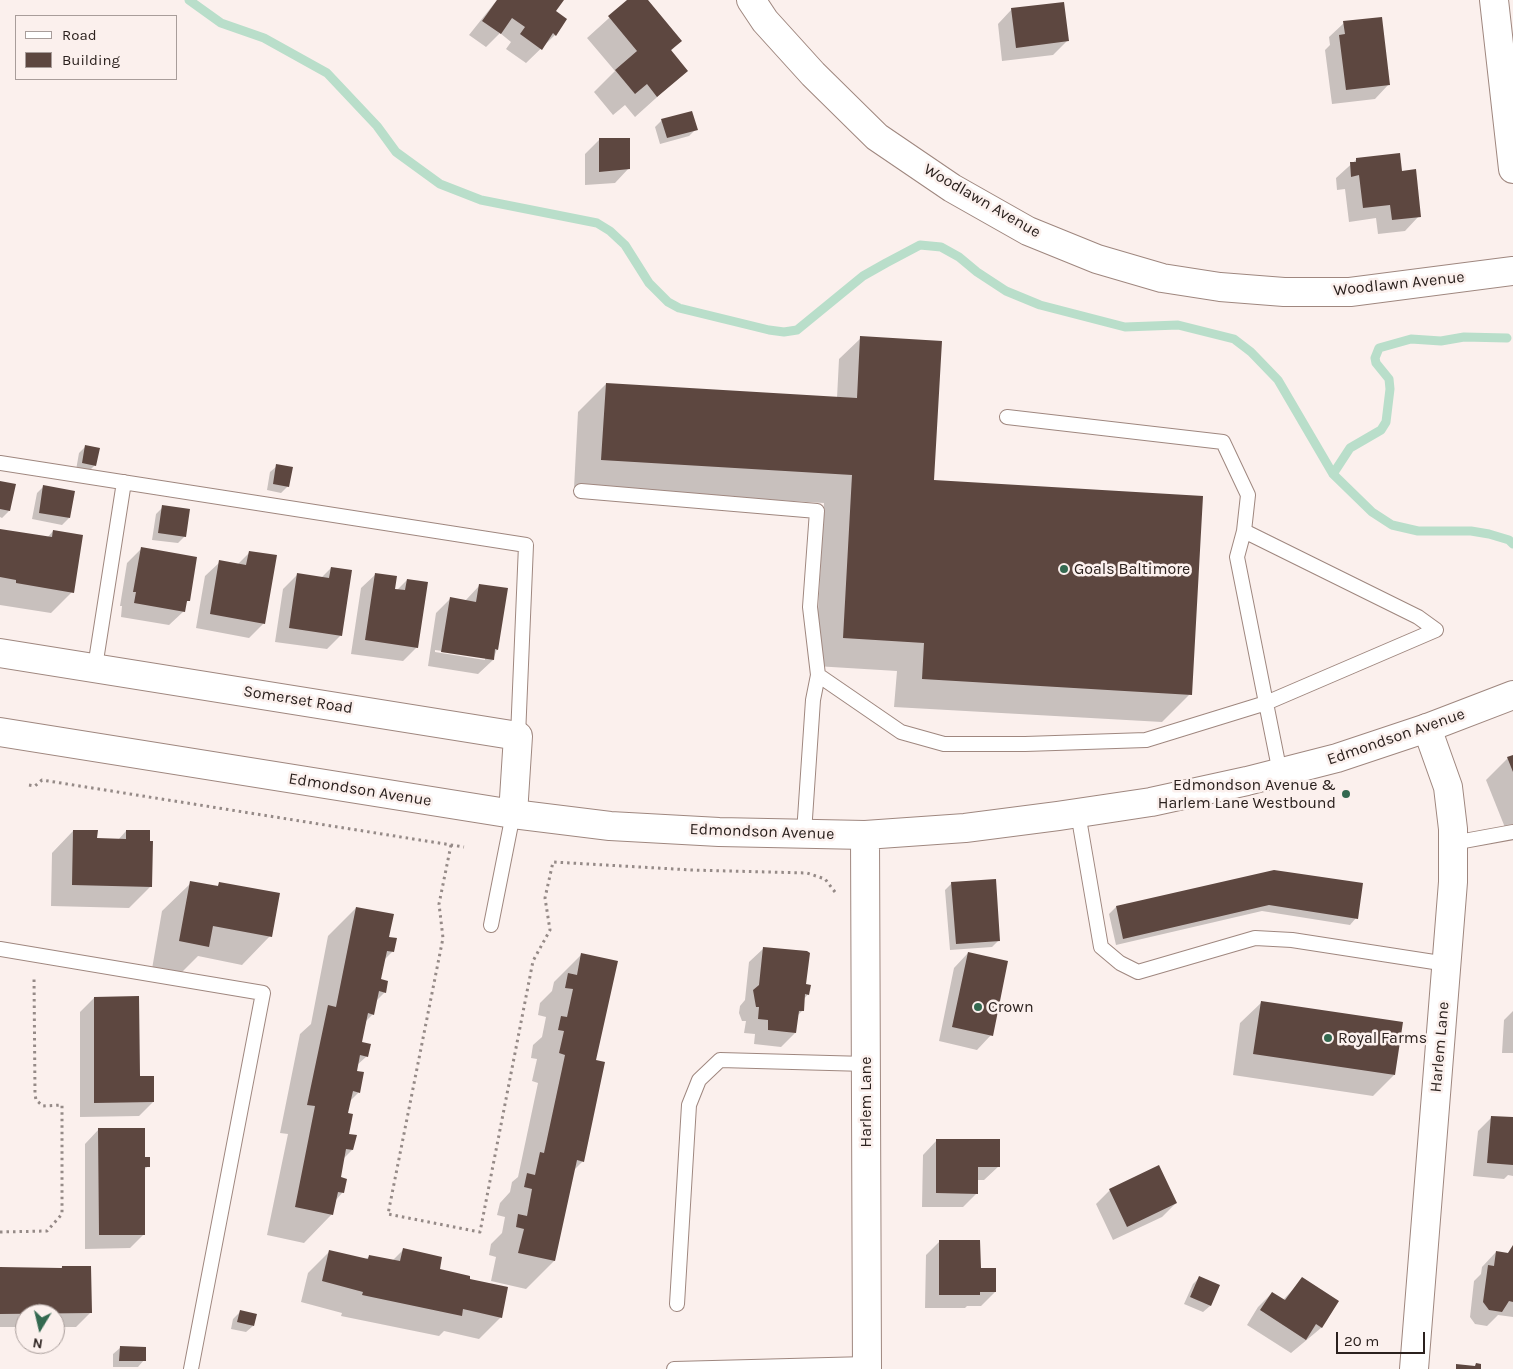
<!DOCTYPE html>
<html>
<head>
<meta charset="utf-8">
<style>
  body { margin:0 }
  #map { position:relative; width:1513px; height:1369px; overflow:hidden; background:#fbf0ed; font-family:Karla,sans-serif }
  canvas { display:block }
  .legend { position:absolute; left:15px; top:15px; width:162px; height:65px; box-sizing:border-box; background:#fbf0ed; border:1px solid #a89d9a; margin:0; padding:6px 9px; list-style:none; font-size:15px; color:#2b211e }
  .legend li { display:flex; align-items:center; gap:10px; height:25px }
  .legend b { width:25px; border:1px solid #a89d9a }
  .north { position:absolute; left:15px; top:1304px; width:50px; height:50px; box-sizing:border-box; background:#fbf0ed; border:1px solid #a89d9a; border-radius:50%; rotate:189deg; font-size:14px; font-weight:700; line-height:20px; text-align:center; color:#2b211e }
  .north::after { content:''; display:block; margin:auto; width:18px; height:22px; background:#336950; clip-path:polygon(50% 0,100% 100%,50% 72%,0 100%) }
  .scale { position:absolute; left:1336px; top:1332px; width:89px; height:22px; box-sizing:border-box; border:2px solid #2b211e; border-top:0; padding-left:6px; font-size:15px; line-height:18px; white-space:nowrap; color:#2b211e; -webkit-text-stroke:4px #fbf0ed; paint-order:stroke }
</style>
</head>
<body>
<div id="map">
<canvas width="1513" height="1369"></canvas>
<ul class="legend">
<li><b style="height:6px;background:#fff"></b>Road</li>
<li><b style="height:14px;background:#5d4740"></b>Building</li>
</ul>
<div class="north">N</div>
<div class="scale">20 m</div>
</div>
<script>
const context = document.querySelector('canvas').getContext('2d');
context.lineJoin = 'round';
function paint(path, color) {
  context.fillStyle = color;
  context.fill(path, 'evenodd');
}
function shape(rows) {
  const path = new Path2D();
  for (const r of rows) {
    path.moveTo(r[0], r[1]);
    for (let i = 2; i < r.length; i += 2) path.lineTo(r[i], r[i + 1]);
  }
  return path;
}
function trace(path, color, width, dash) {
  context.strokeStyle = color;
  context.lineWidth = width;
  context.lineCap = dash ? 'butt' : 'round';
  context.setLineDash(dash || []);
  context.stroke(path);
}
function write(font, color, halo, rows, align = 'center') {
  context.font = font + ' Karla,sans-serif';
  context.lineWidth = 5;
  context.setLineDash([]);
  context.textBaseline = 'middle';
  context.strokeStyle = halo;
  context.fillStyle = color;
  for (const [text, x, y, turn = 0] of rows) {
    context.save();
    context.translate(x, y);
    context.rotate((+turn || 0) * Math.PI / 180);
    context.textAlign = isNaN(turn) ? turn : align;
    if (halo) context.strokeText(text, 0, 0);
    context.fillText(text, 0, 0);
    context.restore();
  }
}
const shadow = shape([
  [497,0,562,0,554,11,566,19,555,35,526,63,506,49,511,42,500,33,486,47,469,35],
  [629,0,647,0,680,41,670,52,686,71,635,117,625,105,613,115,594,92,615,71,587,38],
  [1012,9,1067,41,1053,55,1002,61,998,24],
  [1344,23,1389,84,1375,99,1332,104,1325,50,1330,45,1329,37],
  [662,120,696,129,689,136,660,144,655,127],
  [599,140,629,168,615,183,585,185,585,154],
  [1357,159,1401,172,1419,216,1405,231,1378,234,1376,218,1349,222,1345,189,1337,190,1336,178],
  [861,338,932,479,1190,694,1162,722,894,707,897,671,815,666,824,503,574,488,578,412,606,384,837,398,839,359],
  [86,446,95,465,88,472,76,470,79,453],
  [277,466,288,486,281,493,267,490,270,472],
  [0,482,9,511,2,518,0,517],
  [44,486,69,518,62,525,32,519,37,493],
  [163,507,185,536,178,543,152,540,156,514],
  [0,530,47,538,53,531,72,592,51,613,0,605],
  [141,549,188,600,185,604,184,611,169,625,121,617,122,606,120,606,127,563],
  [250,552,275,556,263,624,249,638,196,628,205,576,220,562,237,565],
  [331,568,341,635,327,649,275,642,283,589,298,574,321,578],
  [376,574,394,590,397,590,407,580,417,647,403,661,351,654,361,588],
  [480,585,497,649,493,660,478,674,428,666,436,613,450,599,465,601],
  [435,650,485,657,485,660,435,652],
  [1513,756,1513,827,1506,830,1486,780,1508,758],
  [73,831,96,839,118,840,126,831,151,886,129,908,51,906,52,853],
  [1274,871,1356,918,1350,925,1262,911,1116,945,1109,914,1116,907],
  [191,883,216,887,220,884,270,936,242,965,198,956,180,974,152,969,162,911],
  [952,883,999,940,992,947,950,950,945,890],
  [356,908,388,938,393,951,383,961,379,980,385,992,375,1002,373,1014,366,1021,361,1043,367,1056,356,1066,359,1092,349,1102,347,1114,348,1135,352,1150,343,1159,339,1178,343,1192,335,1201,332,1214,304,1243,267,1235,288,1134,280,1133,300,1034,311,1024,328,936],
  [764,948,805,986,808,994,804,999,802,1011,797,1016,795,1033,781,1047,754,1044,755,1034,744,1033,746,1021,742,1021,739,1013,740,1006,745,1000,749,962],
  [968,953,991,1035,977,1050,939,1041,954,968],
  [582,954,595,1061,583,1161,574,1170,554,1261,526,1289,491,1281,496,1257,489,1255,491,1244,502,1233,505,1217,497,1215,500,1203,510,1192,512,1182,518,1177,538,1083,532,1081,537,1059,531,1058,533,1045,542,1037,546,1017,538,1015,540,1003,552,991,554,982],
  [94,998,153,1102,139,1116,80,1117,80,1012],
  [1262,1002,1394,1075,1373,1096,1233,1075,1240,1023],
  [1513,1011,1513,1053,1502,1053,1504,1020],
  [1492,1117,1513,1118,1513,1176,1508,1175,1504,1179,1473,1176,1478,1131],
  [99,1129,144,1159,148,1166,143,1171,144,1234,130,1248,85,1249,85,1144],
  [937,1140,999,1166,984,1180,977,1180,977,1193,963,1207,922,1207,923,1155],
  [1110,1190,1176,1203,1162,1217,1113,1240,1096,1204],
  [940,1241,979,1270,995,1292,981,1306,967,1306,965,1308,925,1308,926,1255],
  [1513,1247,1513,1317,1498,1315,1487,1326,1475,1324,1470,1317,1474,1281,1481,1274,1482,1267,1496,1252,1507,1254],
  [403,1250,438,1270,468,1280,501,1317,479,1339,444,1331,439,1336,341,1316,342,1313,301,1302,308,1273,329,1252,366,1259,370,1256,392,1261],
  [62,1267,91,1312,76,1327,55,1327,55,1314,25,1314,25,1327,0,1327,0,1268,60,1270],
  [1200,1277,1210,1306,1203,1312,1184,1304,1193,1284],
  [1303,1279,1337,1301,1321,1328,1291,1353,1247,1325,1258,1307,1272,1293,1283,1300],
  [240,1312,253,1326,246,1332,231,1329,233,1319],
  [120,1348,144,1360,138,1367,113,1367,113,1354]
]);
const stream = shape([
  [189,0,221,23,264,38,327,73,377,126,396,152,440,184,481,200,597,223,610,231,625,245,649,283,668,302,679,308,769,330,784,332,797,330,863,276,886,263,920,245,941,247,959,257,977,272,1006,291,1040,305,1125,327,1178,325,1234,339,1251,352,1278,380,1333,474,1372,512,1392,525,1418,531,1471,531,1489,534,1509,540,1513,544],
  [1333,474,1350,448,1381,430,1386,422,1390,389,1389,379,1376,363,1375,358,1379,348,1411,339,1441,341,1464,337,1507,338]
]);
const building = shape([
  [497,0,564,0,556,11,567,19,556,36,553,33,542,50,520,34,525,27,512,18,501,34,482,21],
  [627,0,648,0,682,41,671,50,688,71,657,97,647,84,635,94,615,70,637,51,608,16],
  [1064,2,1069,41,1016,48,1011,8],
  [1382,17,1390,85,1346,90,1339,35,1345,34,1343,21],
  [692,111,698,130,667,138,661,119],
  [599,138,630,138,630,169,599,172],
  [1400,153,1402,171,1416,169,1421,217,1392,220,1390,205,1363,208,1359,175,1351,177,1350,162,1356,162,1356,158],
  [860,336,942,341,934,480,1203,496,1192,695,922,679,924,643,843,638,852,475,601,460,606,383,857,398],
  [85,445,100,448,96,466,82,463],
  [276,464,293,467,289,487,273,484],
  [0,481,16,484,10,511,0,509],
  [43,485,75,491,70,518,39,513],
  [162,505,190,509,186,537,158,533],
  [0,529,52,537,53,530,83,535,74,593,16,583,16,580,0,577],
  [141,547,197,557,190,601,187,601,185,612,134,603,136,592,133,592],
  [249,551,277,555,265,624,210,614,219,560,246,565],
  [331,567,352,570,342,636,289,628,297,573,329,578],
  [375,573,397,576,395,589,405,590,407,579,428,582,418,648,365,640],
  [479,584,508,588,498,650,495,649,494,660,441,652,450,597,476,602],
  [1513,755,1513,772,1507,757],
  [73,830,98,830,97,838,126,839,126,830,150,830,150,841,153,841,152,887,72,885],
  [1274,870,1363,883,1358,919,1269,905,1123,939,1116,906],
  [996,879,1000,941,956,944,951,882],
  [190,881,218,886,219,882,280,893,272,937,213,926,209,947,179,941],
  [356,907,394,914,389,937,397,938,394,952,387,951,381,979,388,981,386,993,379,991,374,1015,368,1013,362,1042,371,1044,368,1057,360,1055,357,1071,364,1072,360,1093,353,1091,348,1113,353,1114,349,1134,357,1135,353,1150,346,1149,341,1177,347,1179,344,1193,338,1192,333,1215,295,1207,315,1106,307,1105,328,1005,336,1007],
  [763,947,807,951,810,953,806,984,811,985,809,995,805,994,804,1011,799,1011,796,1033,768,1030,768,1020,758,1019,759,1007,756,1007,753,990,759,985],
  [968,952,1008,961,993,1036,952,1027],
  [581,953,618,961,596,1060,605,1062,584,1162,577,1160,555,1261,518,1253,524,1229,516,1227,518,1214,527,1216,532,1189,524,1187,527,1173,535,1175,540,1152,544,1153,565,1055,559,1053,564,1031,558,1030,561,1016,567,1017,573,989,565,988,568,973,577,975],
  [139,996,140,1076,154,1076,154,1102,94,1103,94,997],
  [1261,1001,1403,1022,1395,1075,1253,1054],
  [1491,1116,1513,1117,1513,1165,1487,1163],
  [98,1128,145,1128,145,1157,150,1157,150,1167,145,1167,145,1235,99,1235],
  [936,1139,1000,1139,1000,1167,978,1167,978,1194,936,1193],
  [1159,1165,1177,1203,1127,1227,1109,1189],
  [939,1240,980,1240,981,1268,996,1268,996,1292,980,1292,980,1295,939,1295],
  [1513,1245,1513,1302,1509,1301,1502,1312,1489,1310,1483,1302,1488,1265,1494,1266,1496,1251,1508,1253],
  [403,1248,442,1257,440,1269,470,1276,470,1279,508,1287,502,1318,463,1309,462,1316,362,1295,363,1292,322,1281,329,1250,368,1259,369,1255,400,1261],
  [62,1266,91,1266,92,1313,0,1314,0,1267,62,1268],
  [1199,1276,1220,1285,1211,1306,1190,1297],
  [1302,1277,1339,1301,1322,1328,1316,1324,1306,1340,1260,1310,1272,1292,1285,1300],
  [240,1310,257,1314,254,1326,237,1322],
  [120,1346,146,1347,146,1361,119,1361],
  [1476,1363,1481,1364,1481,1369,1456,1369,1456,1364,1475,1366]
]);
const path = shape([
  [29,785,35,786,42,780,464,847],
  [451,845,439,904,443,938,388,1214,480,1232,533,961,550,930,545,898,553,862,691,870,807,873,825,879,835,892],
  [0,1232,47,1231,62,1214,62,1105,43,1106,36,1100,35,1094,34,976]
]);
const lane = shape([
  [1007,417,1223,442,1248,495,1244,531],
  [0,463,526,545,518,736],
  [581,491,817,511,810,607,818,675],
  [1244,531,1418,617,1436,630,1266,703,1237,557,1244,531],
  [95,667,124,482],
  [1078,813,1101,947,1120,963,1138,972,1255,938,1292,940,1447,964],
  [804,833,813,700,818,675,901,732,944,744,1025,744,1146,740,1266,703,1280,773],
  [1453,843,1513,832],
  [491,925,513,814],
  [0,949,263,993,191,1369],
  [677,1304,689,1105,699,1080,720,1060,866,1064],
  [674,1369,867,1364]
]);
const street = shape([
  [751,0,765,21,813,74,877,137,952,188,1028,231,1097,259,1162,278,1220,287,1284,292,1350,292,1513,271],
  [1494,0,1513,169],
  [0,653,518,736,513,814],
  [1414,1369,1453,882,1453,829,1448,787,1427,728]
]);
const secondary = shape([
  [0,732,513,814,610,826,719,832,865,835,965,828,1058,816,1151,802,1247,781,1337,758,1427,728,1513,695],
  [865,835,867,1369]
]);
const markers = [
  [1064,569,5,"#336950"],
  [1346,794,5,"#336950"],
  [978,1007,5,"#336950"],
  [1328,1038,5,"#336950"]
];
const streetNames = [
  ["Woodlawn Avenue",982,201,30],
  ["Woodlawn Avenue",1399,284,-6],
  ["Somerset Road",298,700,9],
  ["Edmondson Avenue",1396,737,-19],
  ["Edmondson Avenue",360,790,9],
  ["Edmondson Avenue",762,832,2],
  ["Harlem Lane",1440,1047,-85],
  ["Harlem Lane",866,1102,-90]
];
const poiNames = [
  ["Goals Baltimore",1074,569],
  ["Edmondson Avenue &",1336,785,"right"],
  ["Harlem Lane Westbound",1336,803,"right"],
  ["Crown",988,1007],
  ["Royal Farms",1338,1038]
];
paint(shadow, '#0003');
trace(stream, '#b9deca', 9);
paint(building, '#5d4740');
trace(lane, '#9f877f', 16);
trace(street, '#9f877f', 30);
trace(secondary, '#9f877f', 30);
trace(path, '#958a87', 3, [2.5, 4]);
trace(lane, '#fff', 14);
trace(street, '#fff', 28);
trace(secondary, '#fff', 28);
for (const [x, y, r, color] of markers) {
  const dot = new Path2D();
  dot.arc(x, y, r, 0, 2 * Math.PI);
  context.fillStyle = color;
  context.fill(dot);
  trace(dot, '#fbf0ed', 2);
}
write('16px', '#2b211e', '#fbf0ed', streetNames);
write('16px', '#2b211e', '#fbf0ed', poiNames, 'left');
</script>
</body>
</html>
